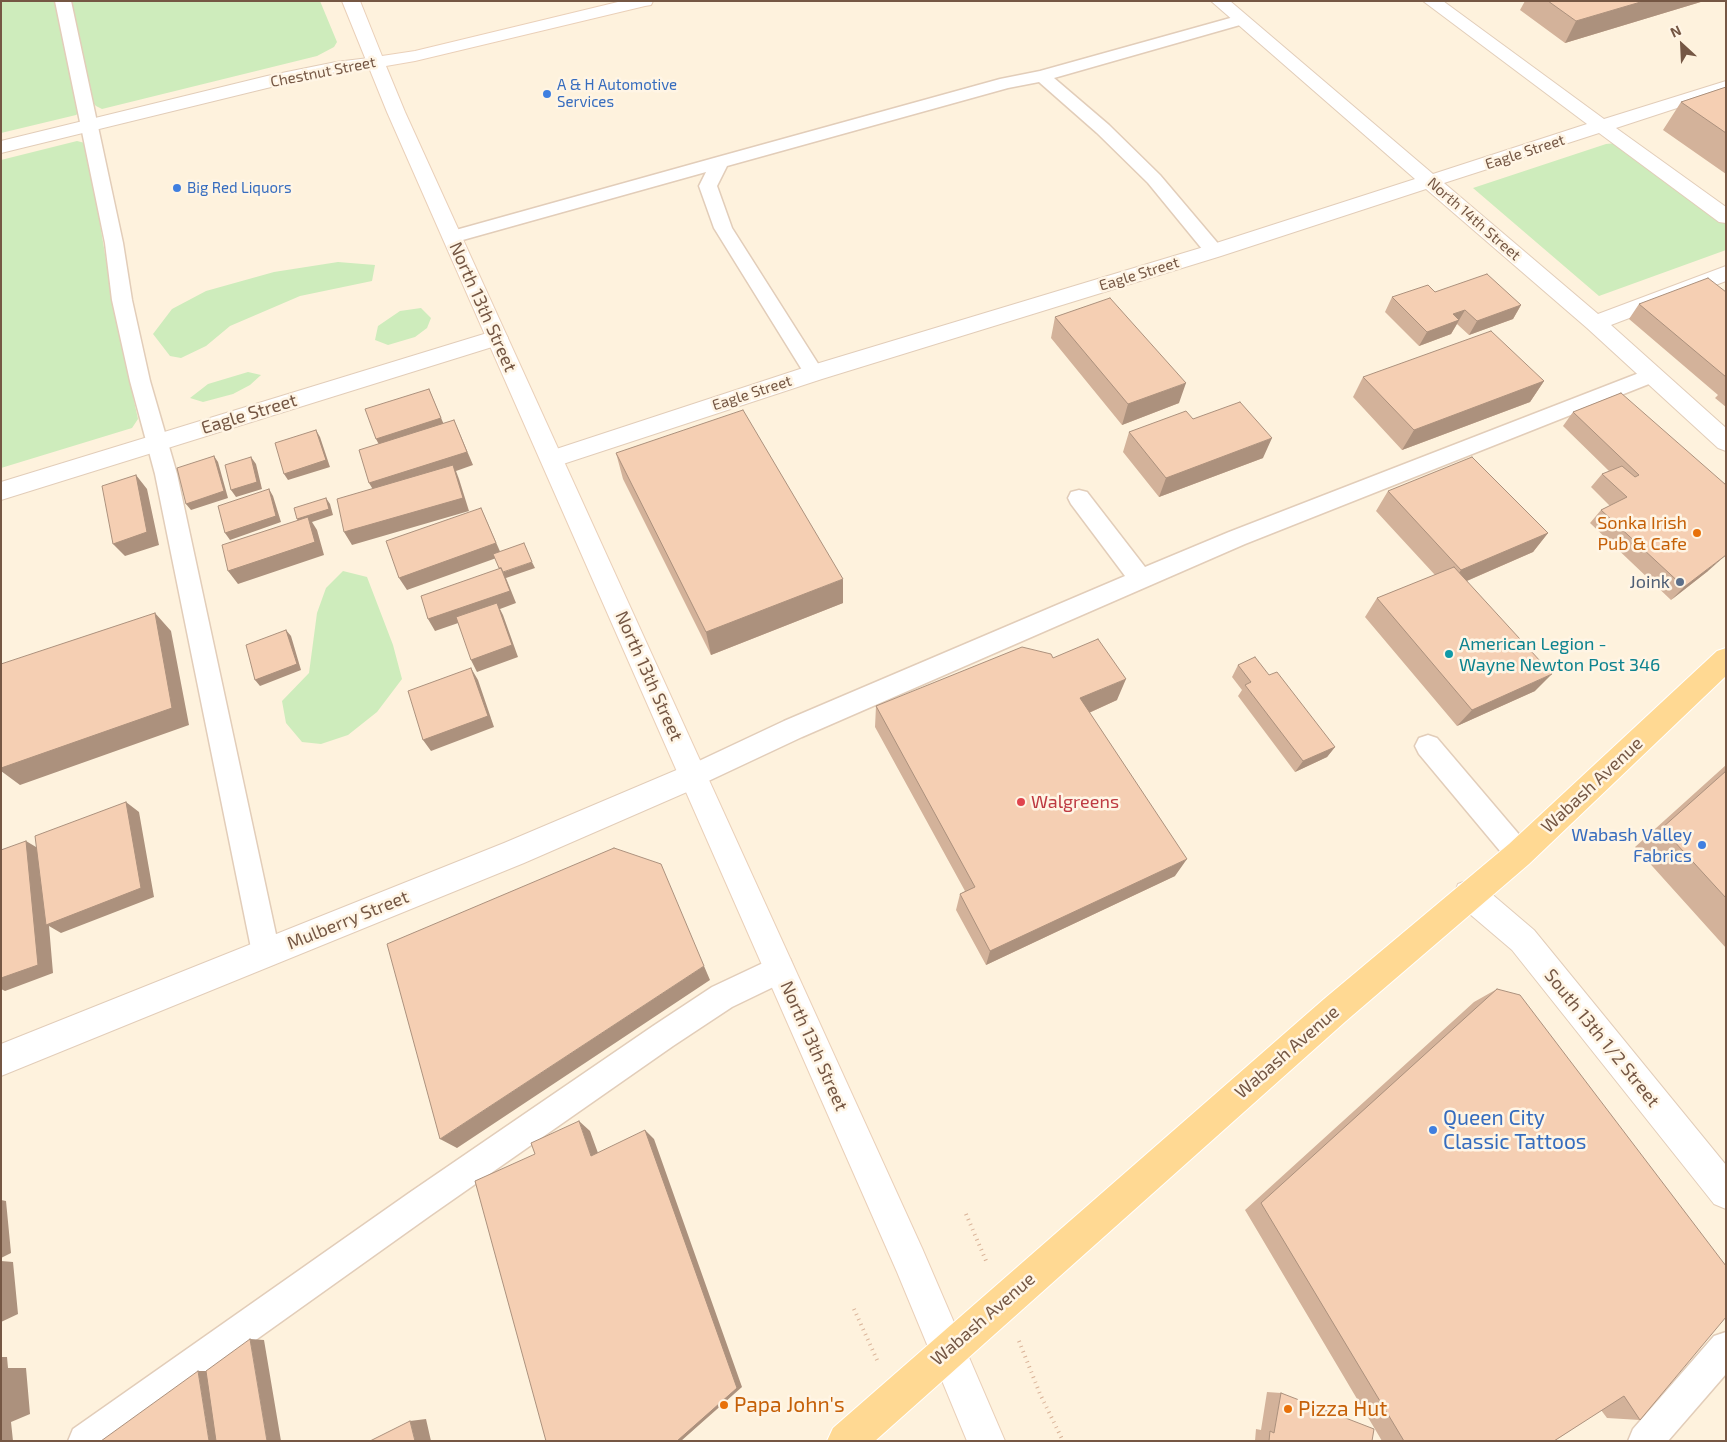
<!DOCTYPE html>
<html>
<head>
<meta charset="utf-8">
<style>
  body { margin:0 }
  #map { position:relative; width:1727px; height:1442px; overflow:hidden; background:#fef2dd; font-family:"Exo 2",sans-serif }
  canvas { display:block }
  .frame { position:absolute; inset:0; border:2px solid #755744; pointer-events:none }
  .north { position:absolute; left:1657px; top:20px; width:50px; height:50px; -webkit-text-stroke:4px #fff5e5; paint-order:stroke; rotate:335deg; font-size:14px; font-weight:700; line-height:20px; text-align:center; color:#755744 }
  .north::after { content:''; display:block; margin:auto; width:18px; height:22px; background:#755744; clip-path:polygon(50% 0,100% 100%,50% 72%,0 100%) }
</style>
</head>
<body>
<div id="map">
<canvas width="1727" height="1442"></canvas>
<div class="frame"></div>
<div class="north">N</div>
</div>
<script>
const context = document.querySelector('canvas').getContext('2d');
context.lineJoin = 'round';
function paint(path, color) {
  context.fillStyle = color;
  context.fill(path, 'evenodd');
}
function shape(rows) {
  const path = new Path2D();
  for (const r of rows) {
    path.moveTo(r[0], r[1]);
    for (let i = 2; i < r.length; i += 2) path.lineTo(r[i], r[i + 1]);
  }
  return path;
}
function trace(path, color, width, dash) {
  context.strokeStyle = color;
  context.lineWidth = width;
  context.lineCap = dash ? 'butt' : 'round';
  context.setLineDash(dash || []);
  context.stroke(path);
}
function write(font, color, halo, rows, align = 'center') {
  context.font = font + ' "Exo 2",sans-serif';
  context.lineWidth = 5;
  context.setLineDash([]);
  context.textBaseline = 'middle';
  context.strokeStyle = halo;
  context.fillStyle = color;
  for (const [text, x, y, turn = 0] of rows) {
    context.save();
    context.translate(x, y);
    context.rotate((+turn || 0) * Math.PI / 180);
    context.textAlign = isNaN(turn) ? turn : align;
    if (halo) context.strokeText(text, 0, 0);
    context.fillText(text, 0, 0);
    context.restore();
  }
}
const green = shape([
  [1,1,58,1,81,111,76,115,1,133],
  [69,1,320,1,337,42,334,47,317,56,102,109,96,106,91,101],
  [77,141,85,143,87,146,115,314,138,419,132,428,1,468,1,160],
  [1616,143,1726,223,1726,250,1599,296,1473,188,1606,144],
  [338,262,375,265,372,281,300,296,230,326,206,346,181,358,170,356,153,334,172,309,206,291,274,272],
  [421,308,431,318,427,328,415,337,388,345,375,340,378,326,400,311],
  [248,372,261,375,250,385,233,394,203,402,190,398,208,384],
  [343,571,367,577,393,645,402,679,377,712,348,735,321,744,302,742,286,723,282,701,309,673,317,613,326,588]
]);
const path = shape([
  [966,1214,987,1263],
  [854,1309,877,1360],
  [1019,1341,1040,1394,1063,1441]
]);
const lane = shape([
  [55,1,71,1,123,243,132,300,150,381,177,474,280,953,276,963,266,967,256,963,252,953,155,474,130,381,112,300,105,243,55,1],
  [1241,15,1247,17,1249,20,1247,23,1054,78,1109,125,1160,175,1221,247,1223,251,1221,255,1214,257,1207,255,1148,183,1097,133,1039,82,1008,88,727,166,717,186,732,228,824,373,821,378,814,380,807,378,714,228,699,186,706,172,452,243,445,241,443,237,445,233,714,158,1000,79,1040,71,1241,15],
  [1652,368,1659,370,1662,375,1659,380,1245,544,802,737,702,784,693,787,684,784,680,776,684,768,784,721,1125,576,1071,504,1068,498,1071,492,1079,490,1087,492,1145,567,1229,532,1652,368],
  [1428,735,1437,738,1528,845,1532,854,1528,863,1519,866,1510,863,1419,754,1415,746,1419,738,1428,735],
  [780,955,790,959,794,969,790,979,732,1007,673,1046,431,1215,114,1441,68,1441,73,1429,409,1193,653,1026,712,987,780,955],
  [1726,1332,1726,1374,1668,1441,1628,1441,1633,1429,1714,1336,1726,1332]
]);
const street = shape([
  [1211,1,1230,1,1433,174,1587,124,1423,1,1443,1,1604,119,1726,81,1726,92,1616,128,1726,207,1726,223,1719,222,1599,133,1444,183,1598,314,1726,266,1726,281,1611,325,1726,428,1726,451,1718,448,1587,328,1426,189,1221,256,822,379,560,465,552,468,544,465,540,459,544,453,806,367,1207,246,1415,179,1211,1],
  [377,57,383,58,386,62,383,66,336,72,267,88,1,153,1,141,267,76,336,62,377,57],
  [497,330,505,333,508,338,505,343,1,500,1,482,497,330],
  [693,763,703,767,707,776,703,785,524,863,1,1076,1,1044,504,843,693,763],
  [1469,880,1480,884,1534,930,1726,1165,1726,1209,1714,1204,1512,950,1458,904,1454,894,1458,884,1469,880]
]);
const secondary = shape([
  [342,1,360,1,382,56,415,51,622,1,653,1,651,5,645,6,415,61,386,66,405,112,922,1248,1005,1441,967,1441,897,1272,387,112,342,1]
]);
const primary = shape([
  [1726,648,1726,676,1529,864,1346,1021,875,1441,827,1441,833,1428,1324,999,1509,844,1717,651,1726,648]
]);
const wall = shape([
  [1525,1,1704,1,1565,43,1520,10],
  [1726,87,1726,174,1663,130,1681,102],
  [1435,292,1521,305,1513,319,1469,335,1457,324,1451,334,1419,346,1385,312,1392,297],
  [1726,292,1726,407,1715,398,1718,395,1629,319,1639,304],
  [1055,317,1179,403,1122,425,1051,338],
  [1363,377,1544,381,1530,402,1402,450,1353,397],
  [1621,393,1708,571,1671,600,1590,523,1601,510,1610,506,1591,487,1602,474,1609,471,1563,426,1573,412],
  [1193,419,1263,458,1159,497,1123,452,1129,432],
  [616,453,843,603,711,655,623,479],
  [1388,491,1548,533,1533,552,1467,581,1535,691,1457,726,1365,617,1377,598,1435,575,1376,511],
  [1053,658,1117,700,1089,713,1175,876,986,965,956,910,960,894,965,891,875,727,876,706],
  [1238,665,1335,747,1327,757,1295,772,1238,696,1242,690,1232,677],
  [1726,765,1726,948,1635,847],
  [1497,989,1640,1420,1607,1418,1601,1410,1554,1441,1382,1441,1245,1210,1474,1002],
  [1267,1392,1281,1393,1372,1441,1255,1441,1256,1429,1261,1430]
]);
const shadedWall = shape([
  [1644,1,1704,1,1565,43,1576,21],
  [1521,305,1513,319,1469,335,1477,321],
  [1465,310,1451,334,1419,346,1427,332,1453,314],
  [1544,381,1530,402,1402,450,1414,430],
  [1186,383,1179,403,1122,425,1128,404],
  [429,389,447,432,383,452,376,439],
  [454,420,473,465,456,471,459,479,469,511,352,545,344,532,377,496,369,483],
  [316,430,320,437,330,467,288,480,284,474],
  [1272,438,1263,458,1159,497,1166,478],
  [214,456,218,462,228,498,191,510,186,504],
  [251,457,256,464,262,489,236,497,231,490],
  [136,475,147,489,159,545,125,556,113,544],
  [269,489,273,496,281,522,230,540,225,533],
  [326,498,330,504,333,515,312,522,317,530,324,555,238,584,228,571,301,526,297,519],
  [481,508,502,556,407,590,399,578],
  [1548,533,1533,552,1448,589,1461,570],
  [1726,555,1708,571,1671,600,1684,587],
  [532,562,535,568,506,578,516,603,500,609,503,615,518,657,477,672,471,660,499,609,435,631,428,619,501,573],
  [843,579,843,603,711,655,706,632],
  [155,613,171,631,189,725,20,785,1,771,1,768],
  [286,630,291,636,301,670,260,686,255,680],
  [471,668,478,680,494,727,431,751,423,740],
  [1552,674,1535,691,1457,726,1472,710],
  [1126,679,1117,700,1073,720,1080,698],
  [1335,747,1327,757,1295,772,1303,761],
  [126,802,139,812,154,897,61,933,49,926,53,973,5,991,1,989,1,978,26,841,41,850],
  [1187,859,1175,876,986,965,990,951],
  [704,966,710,980,457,1148,440,1139],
  [579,1121,590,1131,602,1164,591,1156],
  [645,1130,654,1139,742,1387,681,1441,677,1441],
  [1,1200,6,1201,11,1253,1,1258],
  [1,1261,13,1262,18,1314,1,1322],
  [250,1339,264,1340,281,1441,267,1441],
  [1,1357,7,1357,8,1368,26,1368,30,1414,11,1422,13,1441,1,1441],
  [198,1371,220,1371,232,1441,209,1441],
  [426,1419,431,1441,415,1441,410,1421]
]);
const building = shape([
  [1548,1,1644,1,1576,21,1548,1],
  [1726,87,1726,133,1681,102,1726,87],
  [1487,274,1521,305,1477,321,1465,310,1453,314,1459,320,1427,332,1392,297,1428,285,1435,292,1487,274],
  [1708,278,1726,292,1726,377,1639,304,1708,278],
  [1110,298,1186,383,1128,404,1055,317,1110,298],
  [1491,331,1544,381,1414,430,1363,377,1491,331],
  [429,389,441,418,376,439,365,409,429,389],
  [1621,393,1726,485,1726,555,1684,587,1601,510,1627,497,1602,474,1622,466,1635,477,1639,475,1573,412,1621,393],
  [1240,402,1272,438,1166,478,1129,432,1186,411,1193,419,1240,402],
  [743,410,843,579,706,632,616,453,743,410],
  [454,420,467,452,369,483,359,450,454,420],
  [316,430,326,460,284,474,275,443,316,430],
  [214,456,224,491,186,504,177,468,214,456],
  [251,457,257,482,231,490,225,465,251,457],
  [1472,457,1548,533,1461,570,1388,491,1472,457],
  [453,465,463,498,344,532,337,499,453,465],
  [136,475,147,532,113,544,102,486,136,475],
  [269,489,276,516,225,533,218,506,269,489],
  [326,498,329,509,297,519,294,508,326,498],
  [481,508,496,543,399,578,386,541,481,508],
  [308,517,315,542,228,571,222,545,308,517],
  [524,543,532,562,503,572,501,568,499,568,493,554,524,543],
  [1454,567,1552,674,1472,710,1377,598,1454,567],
  [501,568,510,591,428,619,421,596,501,568],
  [497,603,512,645,471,660,456,617,497,603],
  [155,613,172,708,1,768,1,664,155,613],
  [286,630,297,664,255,680,246,645,286,630],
  [1098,639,1126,679,1080,698,1187,859,990,951,960,894,975,887,876,706,1022,647,1051,654,1053,658,1098,639],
  [1255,657,1269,675,1277,672,1335,747,1303,761,1245,685,1251,682,1238,665,1255,657],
  [471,668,488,716,423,740,408,691,471,668],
  [1726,771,1726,898,1662,828,1726,771],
  [126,802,141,888,46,925,35,836,126,802],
  [26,841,38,965,1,978,1,850,26,841],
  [614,848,661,864,704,966,440,1139,387,944,614,848],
  [1497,989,1520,995,1726,1266,1726,1317,1640,1420,1624,1396,1554,1441,1404,1441,1261,1203,1497,989],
  [579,1121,591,1156,645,1130,737,1388,677,1441,546,1441,475,1181,535,1154,531,1143,579,1121],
  [250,1339,267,1441,216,1441,206,1371,250,1339],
  [198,1371,209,1441,101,1441,198,1371],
  [1281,1393,1374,1429,1372,1441,1269,1441,1270,1431,1274,1433,1281,1393],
  [410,1421,415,1441,370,1441,410,1421]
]);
const markers = [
  [547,94,5,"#3f7fe0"],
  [177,188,5,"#3f7fe0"],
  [1697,533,5,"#e8710a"],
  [1680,582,5,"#5c6f8a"],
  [1449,654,5,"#0f9aa8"],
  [1021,802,5,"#e0444e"],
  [1702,845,5,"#3f7fe0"],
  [1433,1130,5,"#3f7fe0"],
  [724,1405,5,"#e8710a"],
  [1288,1409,5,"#e8710a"]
];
const farStreetnames = [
  ["Chestnut Street",323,72,-11],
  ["Eagle Street",1525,152,-18],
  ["North 14th Street",1474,219,41],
  ["Eagle Street",1139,274,-17],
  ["Eagle Street",752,393,-18]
];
const farShopnames = [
  ["A & H Automotive",557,85],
  ["Services",557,102],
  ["Big Red Liquors",187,188]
];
const streetNames = [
  ["North 13th Street",483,307,66],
  ["Eagle Street",249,414,-17],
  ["North 13th Street",649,676,66],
  ["Wabash Avenue",1592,785,-43],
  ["Mulberry Street",348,920,-22],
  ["South 13th 1/2 Street",1602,1038,51],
  ["North 13th Street",814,1046,66],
  ["Wabash Avenue",1287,1052,-41],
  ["Wabash Avenue",983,1319,-41]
];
const foodNames = [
  ["Sonka Irish",1687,523],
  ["Pub & Cafe",1687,544]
];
const serviceNames = [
  ["Joink",1670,582]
];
const cultureNames = [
  ["American Legion -",1459,644],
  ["Wayne Newton Post 346",1459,665]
];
const healthNames = [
  ["Walgreens",1031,802]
];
const shopNames = [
  ["Wabash Valley",1692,835],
  ["Fabrics",1692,856]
];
const nearShopnames = [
  ["Queen City",1443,1118],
  ["Classic Tattoos",1443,1142]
];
const nearFoodnames = [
  ["Papa John's",734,1405],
  ["Pizza Hut",1298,1409]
];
paint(green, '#ceecbc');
trace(lane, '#e2cdb9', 3);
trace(street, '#e2cdb9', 2);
trace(secondary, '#ead0b9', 2);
trace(primary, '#fff', 2);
trace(path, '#d9b297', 4, [1, 4.5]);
paint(lane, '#fff');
paint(street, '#fff');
paint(secondary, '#fff');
paint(primary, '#ffd993');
paint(wall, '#d3b29a');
paint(shadedWall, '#ac917d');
paint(building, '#f5cfb3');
trace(building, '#ac917d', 1);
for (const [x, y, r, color] of markers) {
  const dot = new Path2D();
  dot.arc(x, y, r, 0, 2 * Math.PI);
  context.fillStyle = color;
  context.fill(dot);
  trace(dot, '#fff5e5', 2);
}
write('15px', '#755744', '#fff5e5', farStreetnames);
write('15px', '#366cbe', '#fff5e5', farShopnames, 'left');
write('18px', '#755744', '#fff5e5', streetNames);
write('18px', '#c56008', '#fff5e5', foodNames, 'right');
write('18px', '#4e5e75', '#fff5e5', serviceNames, 'right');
write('18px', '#0d838f', '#fff5e5', cultureNames, 'left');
write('18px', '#be3a42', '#fff5e5', healthNames, 'left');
write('18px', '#366cbe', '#fff5e5', shopNames, 'right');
write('21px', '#366cbe', '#fff5e5', nearShopnames, 'left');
write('21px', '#c56008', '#fff5e5', nearFoodnames, 'left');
</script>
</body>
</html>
